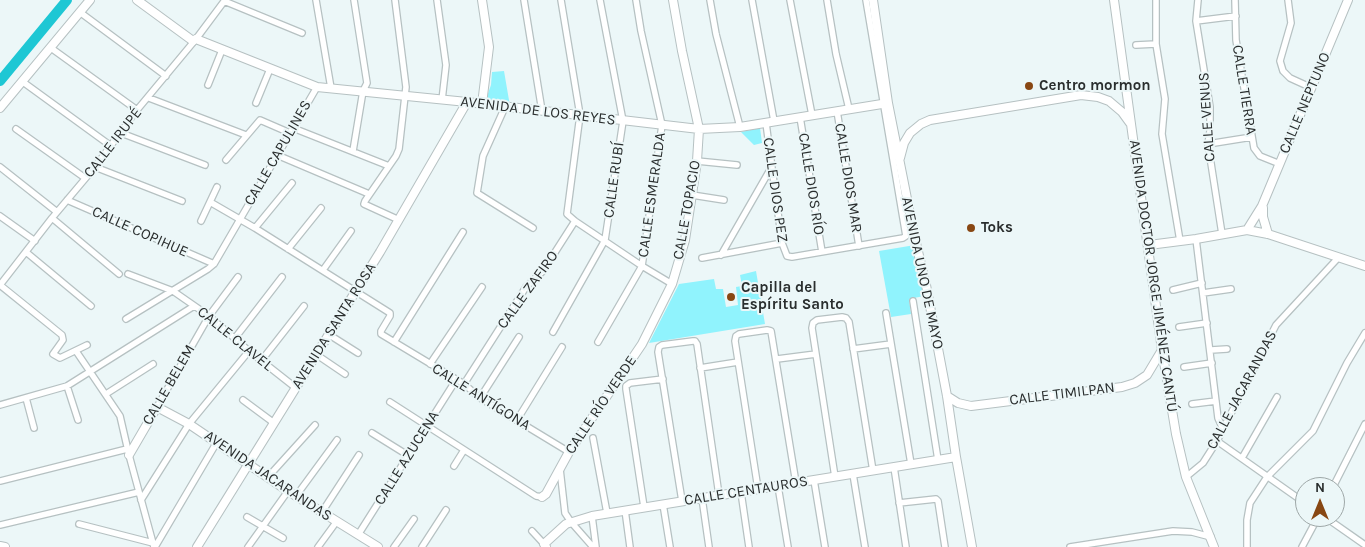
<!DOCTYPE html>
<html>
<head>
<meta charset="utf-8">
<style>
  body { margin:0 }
  #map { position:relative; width:1365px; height:547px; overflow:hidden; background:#ecf7f8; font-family:Karla,sans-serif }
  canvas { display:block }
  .north { position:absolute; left:1295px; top:477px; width:50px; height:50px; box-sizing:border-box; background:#ecf7f8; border:1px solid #9ea7a7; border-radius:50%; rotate:0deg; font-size:14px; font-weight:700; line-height:20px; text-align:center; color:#2a2e2e }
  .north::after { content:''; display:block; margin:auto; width:18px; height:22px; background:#884713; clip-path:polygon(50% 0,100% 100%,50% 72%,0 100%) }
</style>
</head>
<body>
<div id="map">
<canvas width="1365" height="547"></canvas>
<div class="north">N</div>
</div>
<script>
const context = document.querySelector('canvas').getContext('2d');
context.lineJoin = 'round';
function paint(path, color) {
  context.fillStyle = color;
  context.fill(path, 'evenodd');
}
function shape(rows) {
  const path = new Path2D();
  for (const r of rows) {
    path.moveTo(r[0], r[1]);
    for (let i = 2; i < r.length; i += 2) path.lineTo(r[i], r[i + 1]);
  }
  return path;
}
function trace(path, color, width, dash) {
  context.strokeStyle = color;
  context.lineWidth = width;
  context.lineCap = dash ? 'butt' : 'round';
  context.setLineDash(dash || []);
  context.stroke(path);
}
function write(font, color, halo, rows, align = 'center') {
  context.font = font + ' Karla,sans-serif';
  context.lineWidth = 4;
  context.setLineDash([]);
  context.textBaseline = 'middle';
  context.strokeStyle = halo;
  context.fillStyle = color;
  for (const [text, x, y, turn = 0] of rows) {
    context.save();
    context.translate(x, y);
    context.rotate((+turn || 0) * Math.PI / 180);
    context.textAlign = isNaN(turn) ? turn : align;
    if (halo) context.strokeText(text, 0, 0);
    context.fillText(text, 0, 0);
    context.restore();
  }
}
const green = shape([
  [504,71,510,106,485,102,491,85,492,72],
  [760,128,762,143,754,145,741,132],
  [915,245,924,296,909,299,911,314,891,317,879,251],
  [756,271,765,324,649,343,679,284,714,279,716,289,723,289,726,307,738,305,736,287,742,286,740,275]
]);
const river = shape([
  [0,81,67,0]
]);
const street = shape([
  [316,0,331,88],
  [395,0,406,87,399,149,396,156,365,201,364,204,399,220],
  [437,0,446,65,442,100],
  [524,0,542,111],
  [561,0,580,115,567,214,575,221,642,266,672,284],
  [710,0,716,34,740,127],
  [752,0,774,121],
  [790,0,812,115],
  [827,0,836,54,849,109],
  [1156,0,1156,44,1165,99,1162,134,1180,241],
  [1198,0,1196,21,1210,107,1210,131,1208,144,1222,234],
  [1235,0,1236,40,1254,148,1260,156,1280,164],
  [1288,0,1291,23,1280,61,1283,71,1290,78,1312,88],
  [224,1,302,33],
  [81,13,166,76],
  [1196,21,1236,16],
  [1136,45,1156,44],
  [51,48,137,110],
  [23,82,111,146],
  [208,85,222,50],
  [149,98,246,135],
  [256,103,270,69],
  [505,107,483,156,477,193,533,228],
  [837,111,859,246],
  [800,117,822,252],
  [766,123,782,243,787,256,792,257,903,238,906,236,866,0],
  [293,128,389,166],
  [16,129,85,178],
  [121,133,205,165],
  [1208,144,1252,137],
  [353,151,363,91,367,83,354,0],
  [277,155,369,194],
  [226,160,260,120,290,133],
  [697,161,737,165],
  [0,167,57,212],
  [95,167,182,201],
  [692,195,724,200],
  [67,200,214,264],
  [210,202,255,228,390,313,390,316,381,331,381,334,464,384,480,398,569,452],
  [0,216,35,241],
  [52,218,119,274],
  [201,221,217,187],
  [255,228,292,183],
  [1196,239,1218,418,1223,429],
  [288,249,321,208],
  [26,252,91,306],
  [721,255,771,168],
  [702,258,782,243],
  [323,270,351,231],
  [128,274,173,291,209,316,249,351,296,388],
  [1173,290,1202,283],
  [1203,293,1231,289],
  [913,301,938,460],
  [886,313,911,464],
  [126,319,208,269,214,264,317,87],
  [1179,327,1207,323],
  [553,332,605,240,623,121,600,0],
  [328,334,358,353],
  [235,338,282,277],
  [394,342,463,232],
  [598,342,642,266,662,125,641,31,636,0],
  [87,345,60,358,53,354,63,340,62,335,0,285,52,218,95,167,137,110,196,39,225,0],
  [853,349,891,344],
  [1211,350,1227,349],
  [76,351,120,416,129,455,154,547],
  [317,355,345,374],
  [777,359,816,354],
  [261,361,304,306],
  [430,364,482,287],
  [1184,367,1212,363],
  [700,368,738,362],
  [464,384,526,287,543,271,575,221],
  [67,386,78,420],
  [106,394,153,364],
  [26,398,34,428],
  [480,398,519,337],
  [243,400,274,423],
  [390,402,536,496,542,497],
  [1192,404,1216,401],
  [0,405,67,386,194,306],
  [157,407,209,316,238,277],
  [517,420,562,347],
  [372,433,409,456],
  [593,438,607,513],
  [1217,441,1305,503],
  [1242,458,1277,397],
  [454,466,464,450],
  [894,467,906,547],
  [560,469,565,513,571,522,593,547],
  [853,474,865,547],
  [268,477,315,425],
  [835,477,812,328,813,323,817,320,842,317,846,318,849,322,873,471],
  [1186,477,1203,463,1217,441,1276,325,1338,258],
  [814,480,825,547],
  [0,481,127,449],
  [778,486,788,547],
  [1333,487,1365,424],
  [758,489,735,341,736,336,739,334,767,330,771,331,796,483],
  [741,492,749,547],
  [296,496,337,440],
  [702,498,709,547],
  [141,500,189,424,249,351],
  [682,501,658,352,659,347,662,345,693,341,695,341,697,344,719,495],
  [899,503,936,499,938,501,945,547],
  [663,504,670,547],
  [644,507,626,389,626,386,630,383,663,379],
  [625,510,630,547],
  [322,512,359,455],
  [592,516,596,547],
  [247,517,283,538],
  [1325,517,1365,545],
  [79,524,153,543],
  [0,525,139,492],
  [532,531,544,544],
  [358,535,456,380],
  [155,547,217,442],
  [248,547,288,491],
  [318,547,337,521],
  [394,547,414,519],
  [422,547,446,510],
  [1070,547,1173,531,1192,532,1211,537],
  [1247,547,1247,520,1250,503,1267,477,1313,431,1347,363,1365,333],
  [1302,547,1318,517]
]);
const secondary = shape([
  [137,0,193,41],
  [873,0,888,103,915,239,926,285,947,396,956,457,972,547],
  [1114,0,1162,350,1176,434,1186,477,1214,547],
  [196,39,317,87,467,102,699,129,740,127,888,103],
  [482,104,489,47,482,0],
  [0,108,90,0],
  [900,158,904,143,910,133,921,124,930,120,1081,95,1098,97,1109,101,1122,112,1130,123],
  [1263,208,1263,217,1268,234],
  [1247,230,1262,206,1348,0],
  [1149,245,1196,239,1247,230,1268,234,1365,266],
  [947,396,958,403,971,406,1122,387,1135,383,1147,375,1162,350],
  [129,455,157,407,189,424,288,491,378,547],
  [542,497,546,494,569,452,642,344,672,284,685,240,697,161,699,129,682,51,673,0],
  [0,546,5,547],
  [197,547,380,252,467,102],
  [546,547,544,544,566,524,592,516,956,457]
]);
const markers = [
  [1029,86,5,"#884713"],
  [971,228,5,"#884713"],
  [731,297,5,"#884713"]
];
const poiNames = [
  ["Centro mormon",1039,86],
  ["Toks",981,228],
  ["Capilla del",741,288],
  ["Espíritu Santo",741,305]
];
const streetNames = [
  ["CALLE TIERRA",1244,90,81],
  ["CALLE NEPTUNO",1305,103,-67],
  ["AVENIDA DE LOS REYES",538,111,7],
  ["CALLE VENUS",1207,117,-94],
  ["CALLE IRUPÉ",113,143,-52],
  ["CALLE CAPULINES",278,153,-60],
  ["CALLE DIOS MAR",848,178,81],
  ["CALLE RUBÍ",614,180,-82],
  ["CALLE DIOS RÍO",811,184,81],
  ["CALLE DIOS PEZ",775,190,82],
  ["CALLE ESMERALDA",652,195,-82],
  ["CALLE TOPACIO",687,210,-80],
  ["CALLE COPIHUE",140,232,24],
  ["AVENIDA UNO DE MAYO",922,273,78],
  ["AVENIDA DOCTOR JORGE JIMÉNEZ CANTÚ",1153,276,82],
  ["CALLE ZAFIRO",528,290,-54],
  ["AVENIDA SANTA ROSA",334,326,-58],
  ["CALLE CLAVEL",235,339,39],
  ["CALLE BELEM",169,385,-60],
  ["CALLE JACARANDAS",1242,390,-62],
  ["CALLE TIMILPAN",1062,394,-7],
  ["CALLE ANTÍGONA",481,397,32],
  ["CALLE RÍO VERDE",601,405,-56],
  ["CALLE AZUCENA",407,458,-58],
  ["AVENIDA JACARANDAS",268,476,34],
  ["CALLE CENTAUROS",746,491,-9]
];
paint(green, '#90f3fd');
trace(river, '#1ec7d4', 10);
trace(street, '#b6c1c2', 8);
trace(secondary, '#b6c1c2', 10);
trace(street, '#fff', 5.5);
trace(secondary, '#fff', 8);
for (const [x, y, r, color] of markers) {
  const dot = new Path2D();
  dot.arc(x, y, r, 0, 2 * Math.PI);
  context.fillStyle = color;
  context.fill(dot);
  trace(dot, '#ecf7f8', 2);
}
write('bold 15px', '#2a2e2e', '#ecf7f8', poiNames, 'left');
write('15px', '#2a2e2e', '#ecf7f8', streetNames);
</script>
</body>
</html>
